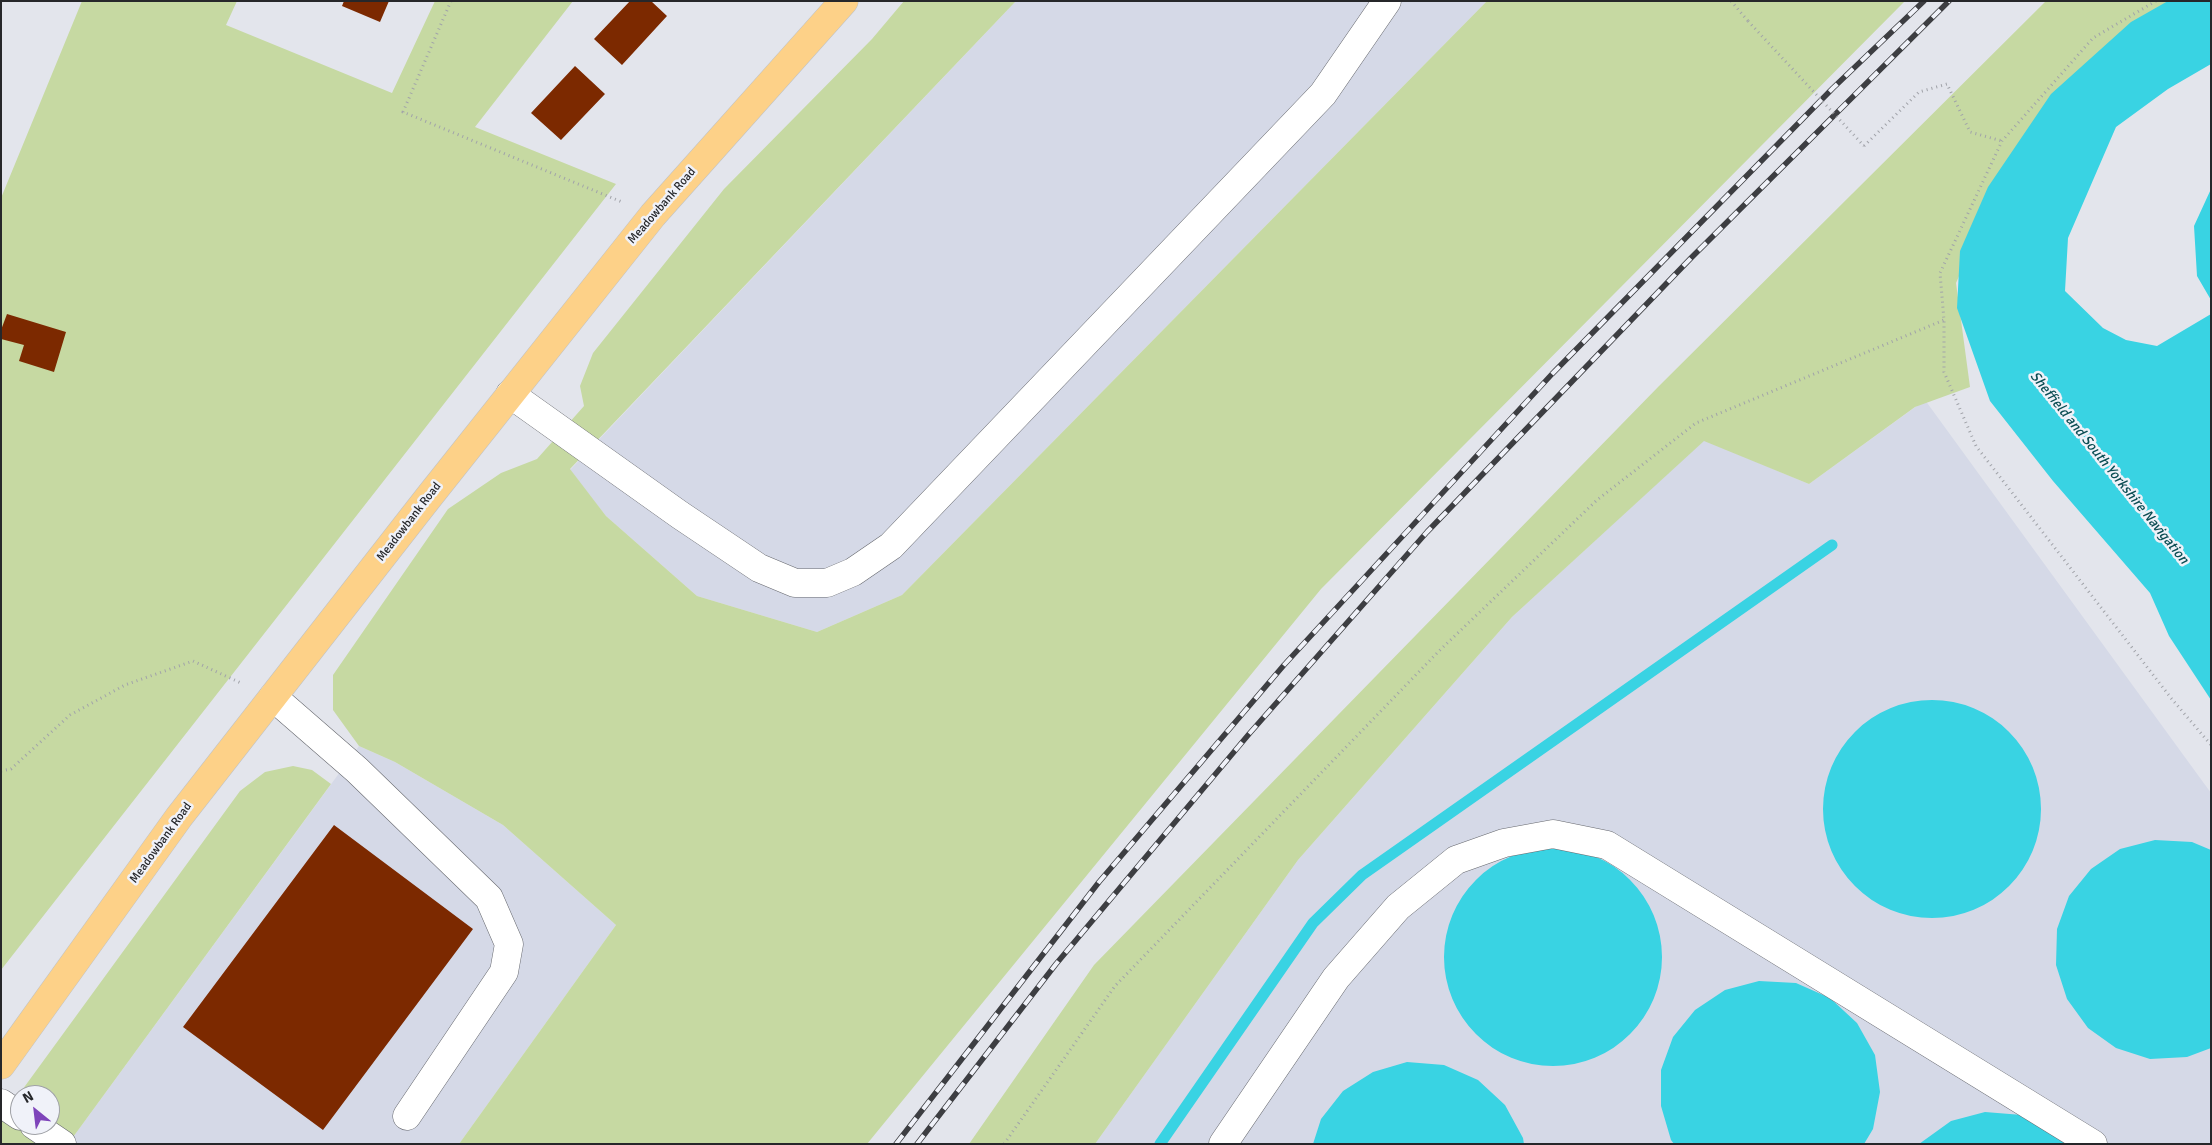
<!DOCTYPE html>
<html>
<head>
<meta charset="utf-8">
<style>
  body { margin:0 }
  #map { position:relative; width:2212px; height:1145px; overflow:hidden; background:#e3e5ec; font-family:Signika,sans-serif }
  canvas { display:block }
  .frame { position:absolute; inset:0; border:2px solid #26272a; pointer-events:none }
  .north { position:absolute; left:10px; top:1085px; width:50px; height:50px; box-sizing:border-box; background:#f0f2f9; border:1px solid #9fa1a6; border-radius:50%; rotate:331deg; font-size:14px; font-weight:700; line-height:20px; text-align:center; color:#26272a }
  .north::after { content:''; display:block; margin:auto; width:18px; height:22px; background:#7e44ba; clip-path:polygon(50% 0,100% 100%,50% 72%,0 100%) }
</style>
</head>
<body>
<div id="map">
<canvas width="2212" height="1145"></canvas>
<div class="frame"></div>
<div class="north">N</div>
</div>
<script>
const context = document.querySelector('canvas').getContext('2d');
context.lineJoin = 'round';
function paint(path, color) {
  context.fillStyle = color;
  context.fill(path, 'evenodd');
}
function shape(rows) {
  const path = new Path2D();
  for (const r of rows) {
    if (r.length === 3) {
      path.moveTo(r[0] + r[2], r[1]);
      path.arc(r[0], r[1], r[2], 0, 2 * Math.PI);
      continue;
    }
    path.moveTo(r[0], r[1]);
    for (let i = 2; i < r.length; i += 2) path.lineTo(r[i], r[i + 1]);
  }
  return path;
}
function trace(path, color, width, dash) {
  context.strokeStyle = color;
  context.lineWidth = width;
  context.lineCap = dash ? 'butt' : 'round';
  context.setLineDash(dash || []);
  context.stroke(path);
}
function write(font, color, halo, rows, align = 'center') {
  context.font = font + ' Signika,sans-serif';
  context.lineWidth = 5;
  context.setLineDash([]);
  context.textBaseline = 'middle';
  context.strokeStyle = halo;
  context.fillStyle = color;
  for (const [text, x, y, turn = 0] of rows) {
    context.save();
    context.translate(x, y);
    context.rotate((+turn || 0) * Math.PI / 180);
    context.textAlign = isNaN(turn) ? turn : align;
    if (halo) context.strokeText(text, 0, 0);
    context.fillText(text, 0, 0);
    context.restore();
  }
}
const built = shape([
  [1016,1,1487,1,902,595,817,632,697,596,606,516,570,470],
  [1925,400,2211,793,2211,1144,1095,1144,1298,860,1512,617,1704,440,1809,484],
  [359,746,395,762,503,825,616,925,459,1144,68,1144]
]);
const green = shape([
  [82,1,237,1,226,25,392,93,435,1,573,1,475,127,616,184,1,970,1,198],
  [904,1,1016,1,570,469,606,516,697,596,817,632,902,595,1487,1,1905,1,1321,589,867,1144,459,1144,616,925,503,825,395,762,359,746,333,710,333,675,448,509,501,473,537,459,584,406,580,386,593,353,724,189,872,39],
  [2046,1,2205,1,2010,160,1956,283,1970,387,1915,407,1809,484,1704,441,1512,617,1298,860,1095,1144,969,1144,1094,965,1659,386],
  [293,766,312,770,331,784,68,1144,1,1144,1,1119,240,791,265,772],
  [20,1095,50,1095,50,1125,20,1125]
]);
const water = shape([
  [2168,1,2211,1,2211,64,2168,89,2116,127,2068,238,2065,291,2103,328,2126,340,2157,346,2211,314,2211,700,2169,636,2150,593,2053,481,1990,401,1957,308,1960,251,1988,187,2051,94,2131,22],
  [2211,189,2211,300,2197,276,2194,226],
  [1932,809,109],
  [2155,840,2192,842,2211,850,2211,1048,2187,1057,2150,1059,2116,1048,2088,1028,2067,999,2056,965,2057,929,2069,896,2091,869,2120,849],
  [1553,957,109],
  [1759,981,1796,983,1830,998,1857,1023,1875,1055,1880,1092,1873,1129,1864,1144,1674,1144,1671,1140,1661,1106,1661,1070,1673,1037,1695,1010,1725,990],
  [1407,1062,1444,1065,1478,1080,1505,1105,1523,1138,1524,1144,1313,1144,1321,1119,1343,1091,1373,1072],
  [1985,1112,2022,1115,2072,1144,1919,1144,1951,1121]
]);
const stream = shape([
  [1160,1144,1313,923,1362,875,1832,545]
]);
const building = shape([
  [344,1,389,1,380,22,342,6],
  [630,1,651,1,667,16,622,65,594,39],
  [575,66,605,94,561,140,531,113],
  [7,314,66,332,54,372,19,361,24,345,1,339,1,330],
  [334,825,473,929,323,1130,183,1027]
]);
const path = shape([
  [451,1,403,112,622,202],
  [1731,1,1748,21],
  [2156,1,2093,38,2002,141,1940,273,1944,320,1944,372,1976,446,2171,698,2211,745],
  [1864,146,1919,92,1947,84,1970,132,2002,141],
  [1,771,11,769,70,715,125,685,193,661,241,683],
  [1004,1144,1115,986,1439,651,1597,500,1696,423,1944,320]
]);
const minor = shape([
  [510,394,680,515,759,568,795,583,827,583,853,572,891,546,1323,94,1387,1],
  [273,697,357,770,489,898,509,944,504,972,407,1116],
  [1,1103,20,1116],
  [34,1125,62,1144],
  [1223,1144,1336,978,1398,907,1456,860,1504,843,1553,834,1607,845,2093,1144]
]);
const major = shape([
  [1,1065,179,817,428,498,653,215,844,1]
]);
const rail = shape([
  [896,1144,1099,882,1284,665,1552,374,1833,88,1924,1],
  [917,1144,1056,964,1249,734,1427,532,1691,258,1949,1]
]);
const pathBridge = shape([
  [1748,21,1864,146]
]);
const streetNames = [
  ["Meadowbank Road",662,206,-49],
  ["Meadowbank Road",409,522,-52],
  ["Meadowbank Road",161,843,-54]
];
const waterNames = [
  ["Sheffield and South Yorkshire Navigation",2109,468,51]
];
paint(built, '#d5d9e7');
paint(green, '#c6d9a2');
paint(water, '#39d3e3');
trace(stream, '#39d3e3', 11);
paint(building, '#7c2900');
trace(minor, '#67696f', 29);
trace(major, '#c2c3c3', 29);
trace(path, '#a1a3a9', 3, [1, 4]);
trace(minor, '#fff', 28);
trace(major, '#fdd188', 28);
trace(rail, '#3d3e42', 5.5);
trace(rail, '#f0f2f9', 4, [11]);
trace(pathBridge, '#a1a3a9', 3, [1, 4]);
write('12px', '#26272a', '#f0f2f9', streetNames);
write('italic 14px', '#0b4d53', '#f0f2f9', waterNames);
</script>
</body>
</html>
